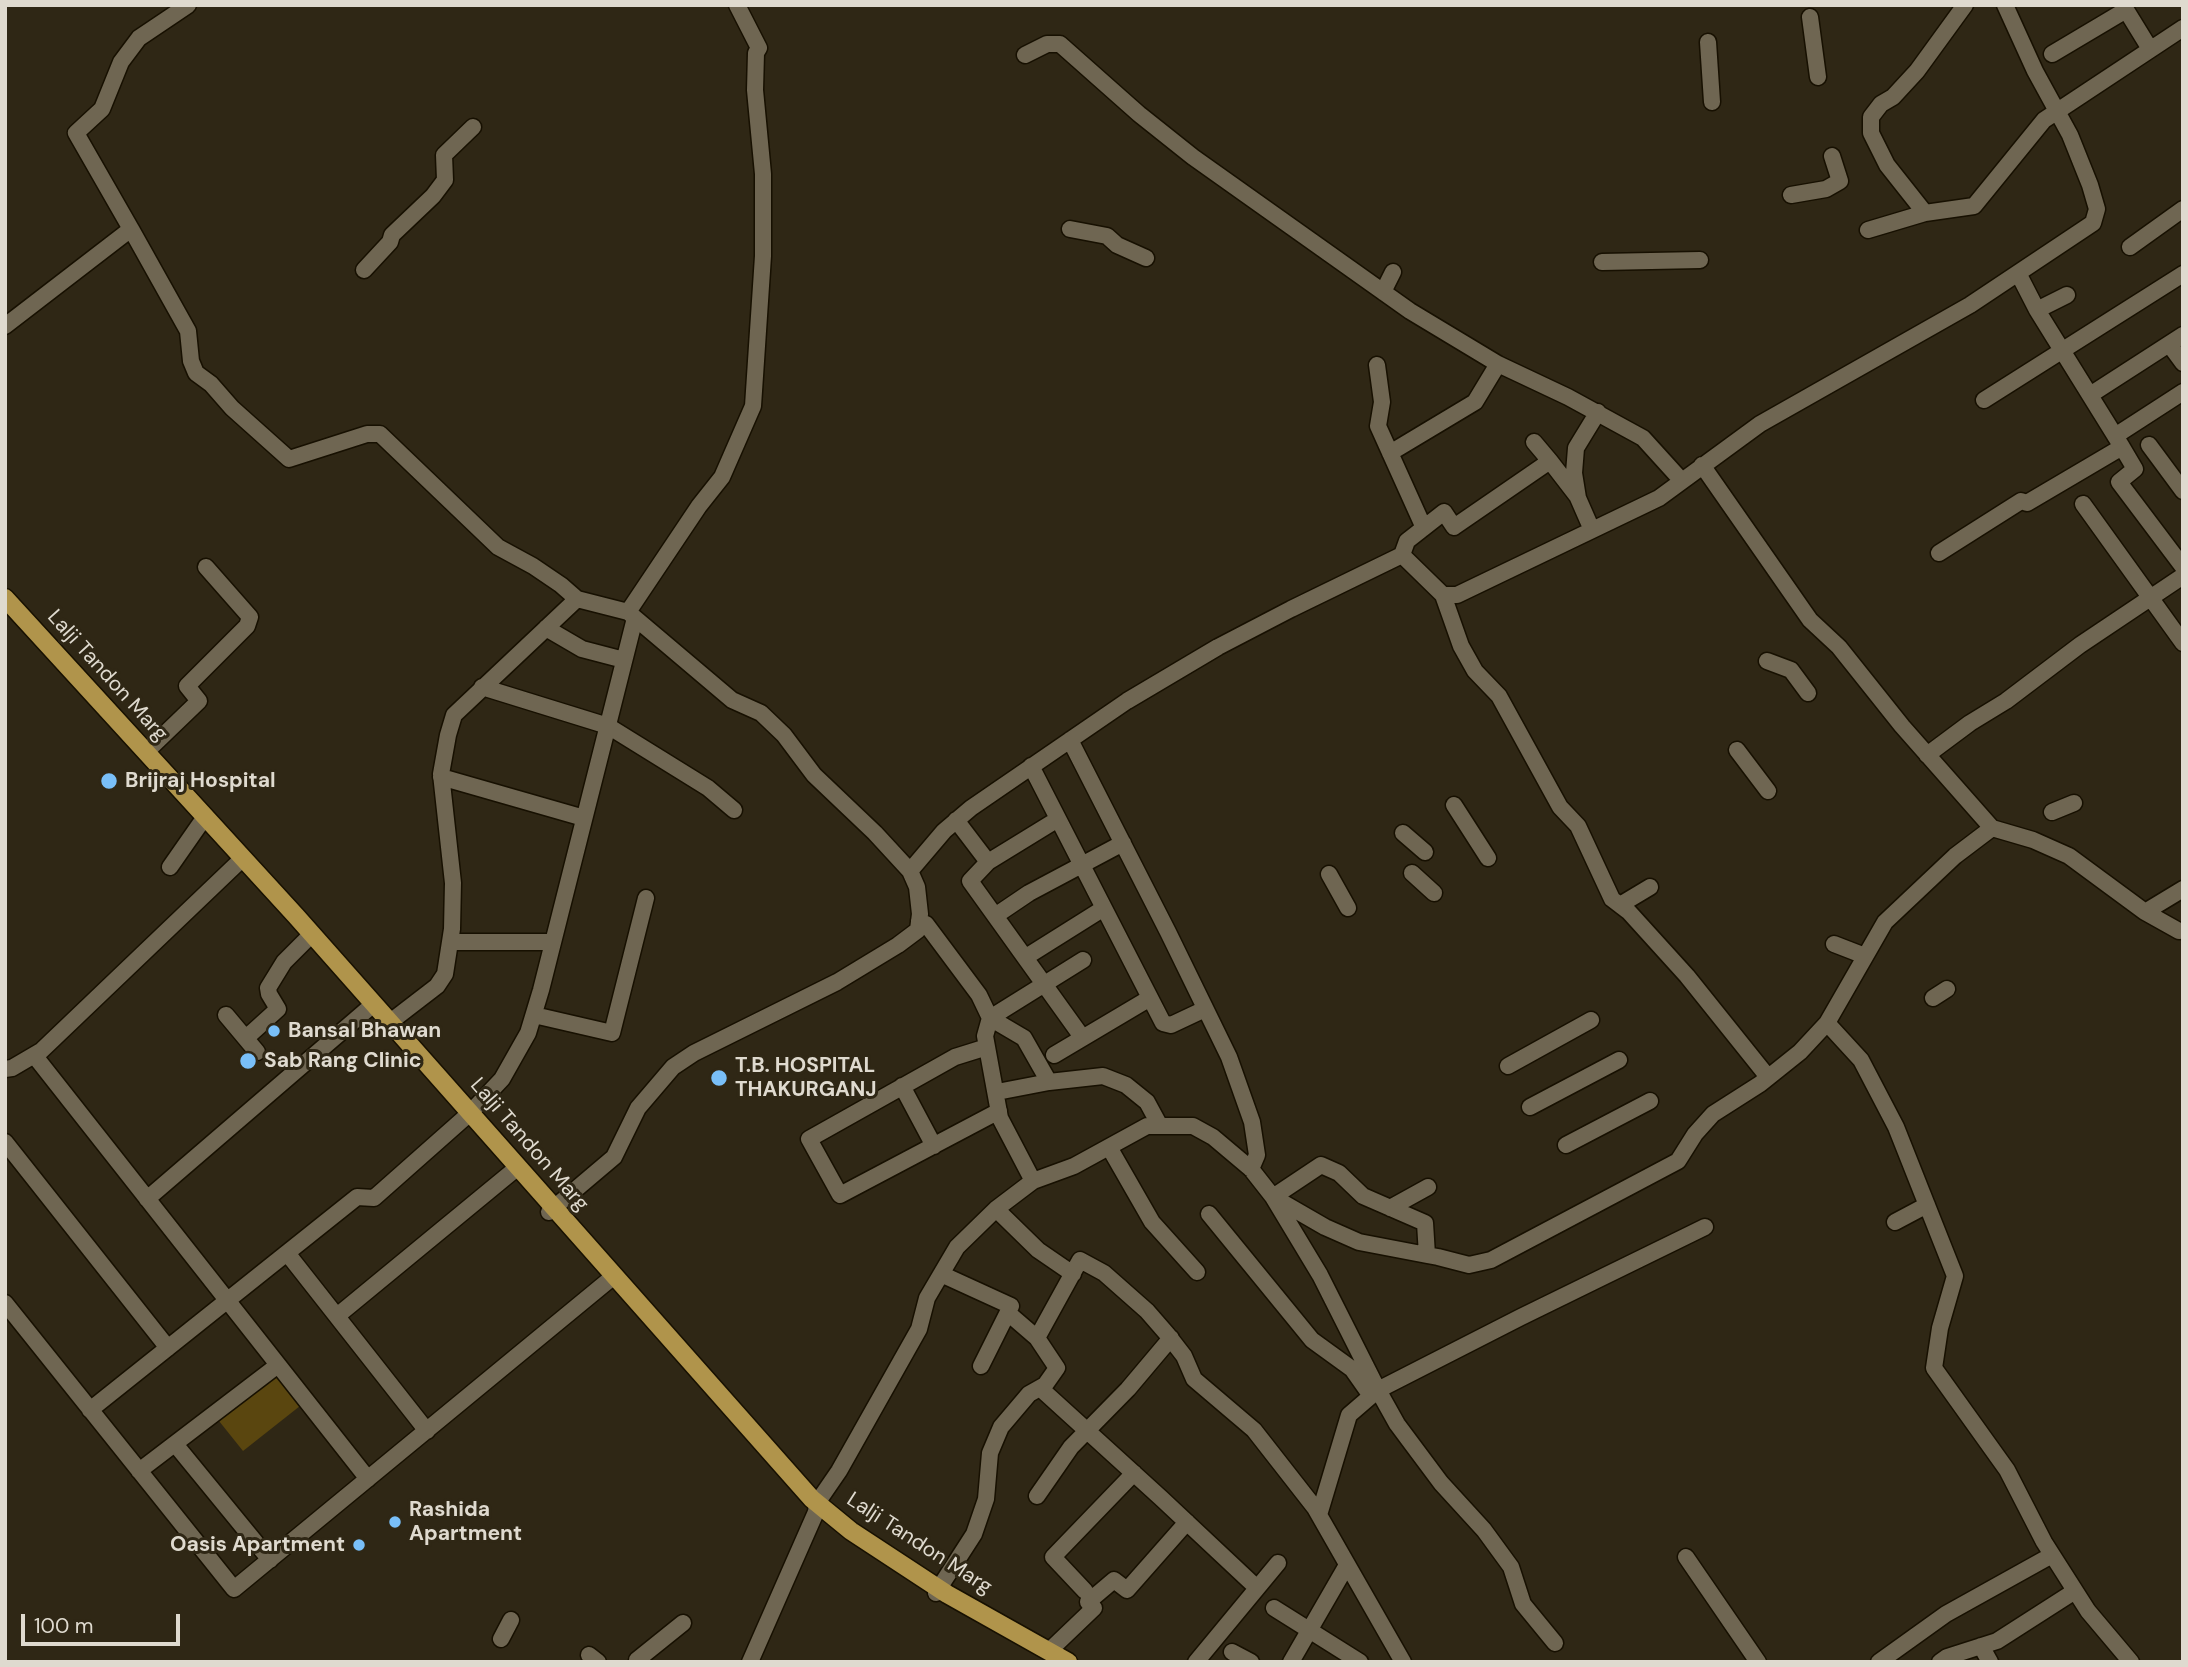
<!DOCTYPE html>
<html>
<head>
<meta charset="utf-8">
<style>
  body { margin:0 }
  #map { position:relative; width:2188px; height:1667px; overflow:hidden; background:#2f2715; font-family:"DM Sans",sans-serif }
  canvas { display:block }
  .frame { position:absolute; inset:0; border:7px solid #dfdacf; pointer-events:none }
  .scale { position:absolute; left:21px; top:1614px; width:159px; height:32px; box-sizing:border-box; border:4px solid #dfdacf; border-top:0; padding-left:9px; font-size:21px; line-height:24px; white-space:nowrap; color:#dfdacf; -webkit-text-stroke:5px #2f2715; paint-order:stroke }
</style>
</head>
<body>
<div id="map">
<canvas width="2188" height="1667"></canvas>
<div class="frame"></div>
<div class="scale">100 m</div>
</div>
<script>
const context = document.querySelector('canvas').getContext('2d');
context.lineJoin = 'round';
function paint(path, color) {
  context.fillStyle = color;
  context.fill(path, 'evenodd');
}
function shape(rows) {
  const path = new Path2D();
  for (const r of rows) {
    path.moveTo(r[0], r[1]);
    for (let i = 2; i < r.length; i += 2) path.lineTo(r[i], r[i + 1]);
  }
  return path;
}
function trace(path, color, width, dash) {
  context.strokeStyle = color;
  context.lineWidth = width;
  context.lineCap = dash ? 'butt' : 'round';
  context.setLineDash(dash || []);
  context.stroke(path);
}
function write(font, color, halo, rows, align = 'center') {
  context.font = font + ' "DM Sans",sans-serif';
  context.lineWidth = 6;
  context.setLineDash([]);
  context.textBaseline = 'middle';
  context.strokeStyle = halo;
  context.fillStyle = color;
  for (const [text, x, y, turn = 0] of rows) {
    context.save();
    context.translate(x, y);
    context.rotate((+turn || 0) * Math.PI / 180);
    context.textAlign = isNaN(turn) ? turn : align;
    if (halo) context.strokeText(text, 0, 0);
    context.fillText(text, 0, 0);
    context.restore();
  }
}
const green = shape([
  [276,1376,300,1406,243,1451,219,1421]
]);
const minor = shape([
  [2123,5,2150,49],
  [1810,17,1818,77],
  [1708,42,1712,102],
  [2052,54,2126,10],
  [1025,55,1047,44,1060,44,1139,114,1193,157,1410,311,1498,364,1568,397,1643,438,1682,481],
  [1791,195,1826,189,1840,181,1832,156],
  [1925,213,1887,165,1871,133,1871,117,1881,104,1893,97,1917,71,1965,5],
  [131,229,188,331,191,361,196,373,211,384,232,408,289,459,367,434,380,434,498,547,533,566,561,585,577,599],
  [1070,229,1107,236,1117,245,1146,258],
  [1868,230,1925,213,1974,206,2044,120,2183,28],
  [2130,247,2183,209],
  [1602,262,1700,260],
  [364,270,390,242,392,235,433,196,445,180,444,155,473,127],
  [1383,292,1393,272],
  [2037,310,2067,295],
  [5,326,131,229,76,133,102,109,121,62,139,38,188,5],
  [2169,344,2183,363],
  [1377,365,1382,402,1378,426,1424,528],
  [2090,395,2183,335],
  [1984,400,2183,274],
  [2115,436,2183,392],
  [2149,445,2183,491],
  [2122,447,2135,469,2119,482,2183,567],
  [1390,453,1475,402,1498,364],
  [1550,461,1577,496],
  [1702,465,1810,620,1839,647,1902,726,1992,828,2033,840,2069,856,2145,912,2183,889],
  [2083,504,2183,643],
  [1592,530,1578,498,1574,473,1576,448,1598,412],
  [1939,553,2021,501,2027,503,2122,447,2037,310,2018,273],
  [1402,555,1407,541,1444,512,1454,527,1550,461,1534,442],
  [1443,595,1461,646,1475,671,1499,696,1560,807,1578,826,1612,899,1629,912,1687,976,1768,1077],
  [628,612,699,506,722,477,753,406,763,256,763,174,755,90,756,53,759,48,737,5],
  [546,628,582,649,624,660],
  [1767,661,1791,670,1808,693],
  [482,687,608,726,708,788,734,810],
  [1070,740,1168,932,1229,1057,1252,1122,1257,1155,1251,1169],
  [1737,750,1768,791],
  [146,752,199,701,187,686,247,626,250,617,206,567],
  [1927,755,1970,723,2006,701,2080,645,2183,576],
  [1031,766,1163,1023,1171,1025,1205,1009],
  [441,777,584,818],
  [1454,805,1488,858],
  [2052,812,2074,803],
  [956,820,988,862,970,881,1082,1037],
  [1403,833,1425,852],
  [988,862,1058,819],
  [170,867,200,824],
  [910,871,944,831,971,808,1127,701,1218,647,1291,609,1402,555,1443,595,1457,595,1659,498,1760,424,1970,305,2093,223,2097,209,2090,185,2070,135,2035,71,2005,5],
  [1412,873,1434,893],
  [1329,874,1348,908],
  [1620,905,1650,887],
  [2145,912,2179,931],
  [995,916,1029,893,1123,843],
  [919,921,926,924,979,995,990,1018,985,1036,1000,1118,1033,1181],
  [450,942,553,942],
  [1834,944,1865,956],
  [1026,957,1104,908],
  [1933,998,1947,989],
  [226,1015,257,1052],
  [534,1015,612,1033,646,898],
  [990,1018,1083,960],
  [990,1018,1024,1038,1049,1082],
  [1827,1023,1861,1060,1896,1127,1955,1276,1940,1328,1934,1368,2007,1470,2044,1542,2088,1611,2131,1662],
  [385,1026,437,986,445,974,452,929,453,883,441,774,448,735,454,715,577,599,628,612,732,700,761,713,784,735,814,775,875,833,910,871,917,887,920,914,918,930,898,945,837,982,694,1053,673,1067,638,1108,614,1157,549,1212],
  [246,1038,278,1009,269,994,268,988,284,962,307,939],
  [987,1047,955,1057,809,1139,840,1195,999,1111],
  [34,1055,368,1479],
  [1054,1055,1150,998],
  [1508,1066,1591,1020],
  [5,1069,12,1068,41,1051,243,858],
  [902,1086,934,1146],
  [997,1092,1049,1082,1103,1076,1126,1085,1147,1102,1160,1126],
  [1530,1107,1619,1060],
  [5,1142,168,1348],
  [1566,1145,1650,1101],
  [1109,1147,1152,1222,1197,1272],
  [147,1199,369,1008],
  [1390,1208,1428,1187],
  [996,1209,1038,1250,1073,1274],
  [1209,1214,1312,1340,1352,1369,1371,1396],
  [1895,1222,1927,1205],
  [287,1253,427,1431],
  [1427,1255,1425,1223,1363,1196,1339,1173,1321,1165,1273,1197,1325,1227,1359,1242,1427,1255,1438,1257,1469,1265,1491,1260,1678,1161,1695,1134,1713,1114,1760,1084,1800,1052,1827,1023,1885,922,1955,856,1992,828],
  [941,1274,1011,1306,981,1366],
  [5,1303,234,1589,614,1276],
  [337,1316,518,1167],
  [1037,1338,1080,1260,1104,1273,1147,1311,1167,1334,1184,1356,1194,1379,1254,1430,1315,1508,1403,1662],
  [1040,1388,1161,1498,1257,1588],
  [90,1410,357,1197,374,1198,470,1113,502,1079,528,1033,541,990,635,618],
  [175,1444,270,1560],
  [139,1471,278,1365],
  [1037,1496,1071,1447,1128,1389,1171,1338],
  [1319,1515,1349,1415,1378,1390,1521,1317,1705,1227],
  [1686,1557,1758,1662],
  [1085,1591,1053,1557,1134,1473],
  [936,1593,974,1534,986,1499,990,1453,1001,1427,1029,1394,1045,1385,1057,1368,1037,1338,1008,1313],
  [1274,1608,1360,1662],
  [501,1639,511,1620],
  [1981,1646,1990,1662],
  [1049,1651,1094,1608,1088,1602,1114,1580,1127,1590,1187,1522],
  [1232,1652,1251,1662],
  [589,1655,598,1662],
  [639,1662,637,1660,683,1623],
  [750,1662,816,1512,817,1503,839,1471,919,1329,927,1298,957,1247,996,1209,1033,1181,1074,1166,1147,1126,1193,1126,1213,1137,1251,1169,1273,1197,1320,1275,1378,1390,1397,1424,1441,1483,1484,1530,1511,1567,1523,1604,1555,1643],
  [1196,1662,1278,1563],
  [1291,1662,1347,1565],
  [1879,1662,1946,1614,2052,1555],
  [1940,1662,1947,1657,1997,1641,2075,1591]
]);
const major = shape([
  [5,598,296,916,812,1499,851,1531,947,1594,1068,1662]
]);
const markers = [
  [109,781,9,"#79bff8"],
  [274,1031,7,"#79bff8"],
  [248,1061,9,"#79bff8"],
  [719,1078,9,"#79bff8"],
  [395,1522,7,"#79bff8"],
  [359,1545,7,"#79bff8"]
];
const streetNames = [
  ["Lalji Tandon Marg",107,676,48],
  ["Lalji Tandon Marg",529,1145,49],
  ["Lalji Tandon Marg",919,1544,33]
];
const poiNames = [
  ["Brijraj Hospital",125,781],
  ["Bansal Bhawan",288,1031],
  ["Sab Rang Clinic",264,1061],
  ["T.B. HOSPITAL",735,1066],
  ["THAKURGANJ",735,1090],
  ["Rashida",409,1510],
  ["Apartment",409,1534],
  ["Oasis Apartment",345,1545,"right"]
];
paint(green, '#5a460f');
trace(minor, '#171001', 19);
trace(major, '#171001', 21);
trace(minor, '#6f6652', 16);
trace(major, '#b0944b', 18);
for (const [x, y, r, color] of markers) {
  const dot = new Path2D();
  dot.arc(x, y, r, 0, 2 * Math.PI);
  context.fillStyle = color;
  context.fill(dot);
  trace(dot, '#2f2715', 2.5);
}
write('21px', '#dfdacf', '#2f2715', streetNames);
write('bold 21px', '#dfdacf', '#2f2715', poiNames, 'left');
</script>
</body>
</html>
